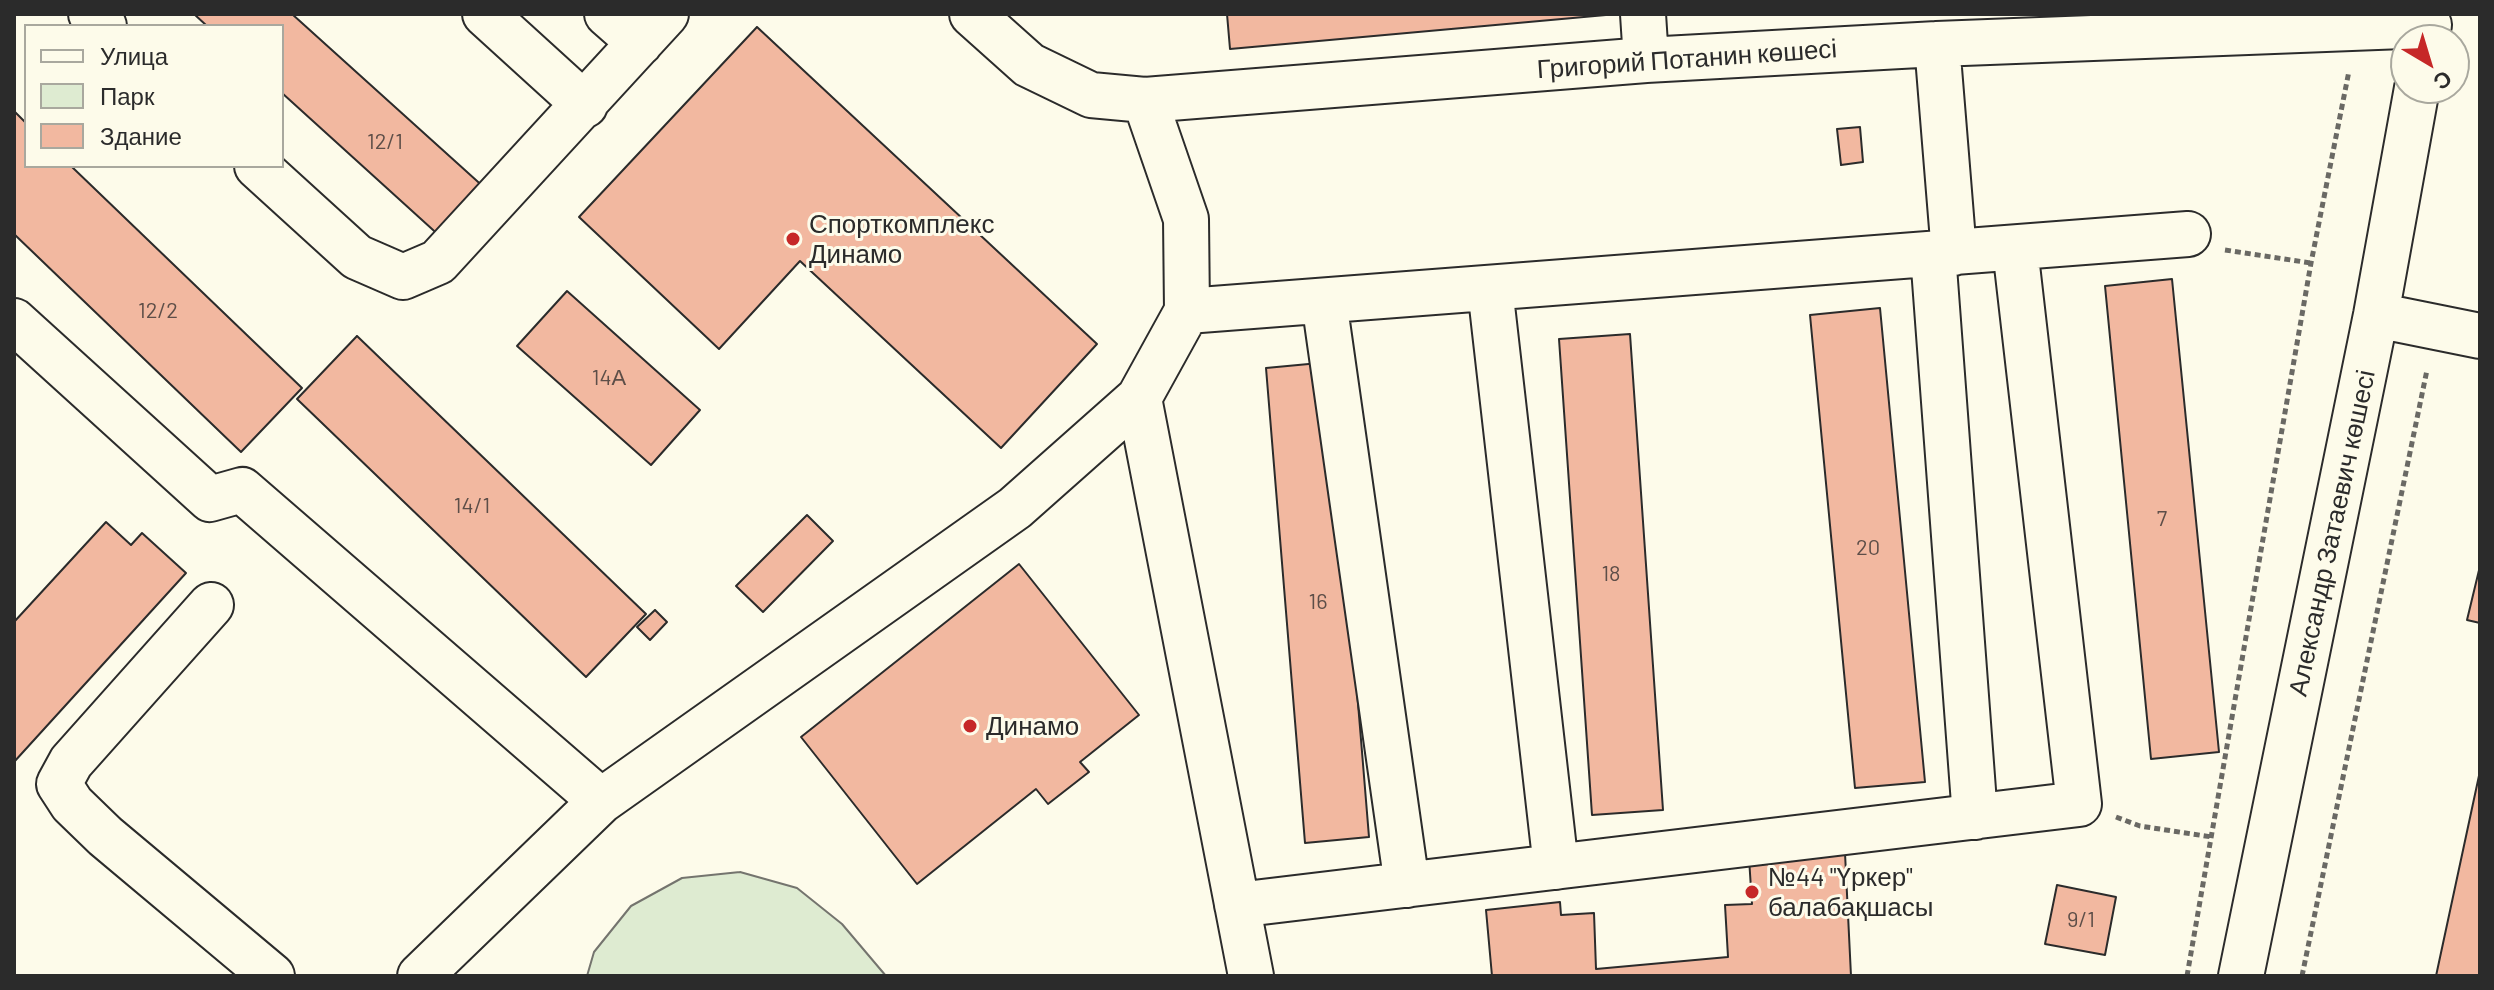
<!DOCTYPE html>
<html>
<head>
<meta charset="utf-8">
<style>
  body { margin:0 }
  #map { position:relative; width:2494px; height:990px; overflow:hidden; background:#fdfbea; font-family:Barlow,sans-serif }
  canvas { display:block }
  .frame { position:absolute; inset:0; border:16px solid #2b2b2b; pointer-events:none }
  .legend { position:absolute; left:24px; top:24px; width:260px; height:144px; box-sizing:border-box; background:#fdfbea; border:2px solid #a9a89e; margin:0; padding:10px 14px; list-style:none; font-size:24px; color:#2b2b2b }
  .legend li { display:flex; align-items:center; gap:16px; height:40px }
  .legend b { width:40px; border:2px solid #a9a89e }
  .north { position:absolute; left:2390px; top:24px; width:80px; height:80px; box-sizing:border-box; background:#fdfbea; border:2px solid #a9a89e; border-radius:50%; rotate:142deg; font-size:22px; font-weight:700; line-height:32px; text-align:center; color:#2b2b2b }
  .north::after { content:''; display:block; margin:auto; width:28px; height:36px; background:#c62828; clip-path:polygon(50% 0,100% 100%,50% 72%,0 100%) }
</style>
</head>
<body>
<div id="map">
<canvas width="2494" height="990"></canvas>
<div class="frame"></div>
<ul class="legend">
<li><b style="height:10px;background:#fdfbea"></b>Улица</li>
<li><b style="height:22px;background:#deebd1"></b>Парк</li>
<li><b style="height:22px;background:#f2b8a0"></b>Здание</li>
</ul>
<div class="north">С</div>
</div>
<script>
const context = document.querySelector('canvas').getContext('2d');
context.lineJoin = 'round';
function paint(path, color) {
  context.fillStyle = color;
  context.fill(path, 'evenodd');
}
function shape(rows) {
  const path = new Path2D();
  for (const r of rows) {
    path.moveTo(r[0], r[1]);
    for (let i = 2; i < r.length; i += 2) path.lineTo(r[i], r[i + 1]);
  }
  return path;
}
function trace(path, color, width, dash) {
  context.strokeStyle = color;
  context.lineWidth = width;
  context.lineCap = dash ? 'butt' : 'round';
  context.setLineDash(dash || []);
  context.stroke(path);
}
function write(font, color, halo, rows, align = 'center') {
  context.font = font + ' Barlow,sans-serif';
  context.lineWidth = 6;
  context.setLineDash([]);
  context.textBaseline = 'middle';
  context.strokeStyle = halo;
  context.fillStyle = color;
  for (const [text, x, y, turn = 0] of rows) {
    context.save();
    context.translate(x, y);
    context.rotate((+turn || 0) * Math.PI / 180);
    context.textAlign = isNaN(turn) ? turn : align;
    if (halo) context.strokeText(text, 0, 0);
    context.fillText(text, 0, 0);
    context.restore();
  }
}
const green = shape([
  [740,872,797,888,842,924,886,976,587,976,594,952,631,906,682,878,740,872]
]);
const building = shape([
  [194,14,292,14,487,190,443,239,282,93,282,26,207,26,194,14],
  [1227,14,1617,14,1230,49,1227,14],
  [757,27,1097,344,1001,448,800,261,719,349,579,217,757,27],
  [14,111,26,123,26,166,71,166,302,388,241,452,14,234,14,111],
  [1860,127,1863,162,1841,165,1837,129,1860,127],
  [2172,279,2219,752,2151,759,2105,286,2172,279],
  [567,291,700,410,651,465,517,346,567,291],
  [1880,308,1925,782,1855,788,1810,315,1880,308],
  [1630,334,1663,810,1592,815,1559,339,1630,334],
  [357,336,646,614,586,677,297,399,357,336],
  [1330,362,1369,837,1305,843,1266,368,1330,362],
  [807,515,833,541,763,612,736,586,807,515],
  [106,522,131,545,142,533,186,573,14,762,14,622,106,522],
  [1019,564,1139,715,1080,762,1089,772,1048,804,1036,789,917,884,801,737,1019,564],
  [2480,566,2480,623,2467,620,2480,566],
  [655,610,667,622,650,640,637,627,655,610],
  [2480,771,2480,976,2436,976,2480,771],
  [1845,853,1851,976,1492,976,1486,910,1560,902,1561,915,1594,913,1596,969,1728,957,1725,905,1752,904,1749,858,1845,853],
  [2057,885,2116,897,2105,955,2045,944,2057,885]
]);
const path = shape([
  [2225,250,2311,263],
  [2116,817,2140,826,2212,837],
  [2187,976,2311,263,2349,71],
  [2302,976,2427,370]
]);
const minor = shape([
  [91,14,104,26],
  [485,14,585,105],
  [607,14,640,43],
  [972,14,1029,65,1091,95,1145,100,1646,60,1937,44,2429,25],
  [1643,14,1646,60],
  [1937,44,1954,253],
  [257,166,357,257,403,277,438,262,666,14],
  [1933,254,1975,817],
  [1490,288,1556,867],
  [1324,301,1407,885],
  [1187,311,2188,234],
  [2376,315,2480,336],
  [14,321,210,499,242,490,601,801],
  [1139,398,1251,976],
  [211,605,71,762,59,784,72,804,105,836,272,976],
  [1237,905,2079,804,2015,248],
  [420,976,601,801,1015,508,1139,398,1187,311,1186,219,1145,100],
  [2241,976,2376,315,2417,88]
]);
const markers = [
  [793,239,8,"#c62828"],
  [970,726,8,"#c62828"],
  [1752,892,8,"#c62828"]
];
const numberNames = [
  ["12/1",385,142],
  ["12/2",158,311],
  ["14А",609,378],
  ["14/1",472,506],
  ["7",2162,519],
  ["20",1868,548],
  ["18",1611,574],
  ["16",1318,602],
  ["9/1",2081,920]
];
const streetNames = [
  ["Григорий Потанин көшесі",1687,59,-4],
  ["Александр Затаевич көшесі",2332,533,-78]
];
const poiNames = [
  ["Спорткомплекс",809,224],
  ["Динамо",809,254],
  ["Динамо",986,726],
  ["№44 \"Үркер\"",1768,877],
  ["балабақшасы",1768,907]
];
paint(green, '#deebd1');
trace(green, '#74746e', 2);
paint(building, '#f2b8a0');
trace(building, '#2b2b2b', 2);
trace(minor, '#2b2b2b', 48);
trace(path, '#6a6964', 5, [6, 4]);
trace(minor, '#fdfbea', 44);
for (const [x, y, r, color] of markers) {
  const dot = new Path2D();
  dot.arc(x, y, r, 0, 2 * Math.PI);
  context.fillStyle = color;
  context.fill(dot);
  trace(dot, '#fdfbea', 3);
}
write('22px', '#5d4e48', null, numberNames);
write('26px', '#2b2b2b', '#fdfbea', streetNames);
write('26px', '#2b2b2b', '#fdfbea', poiNames, 'left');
</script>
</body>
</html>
